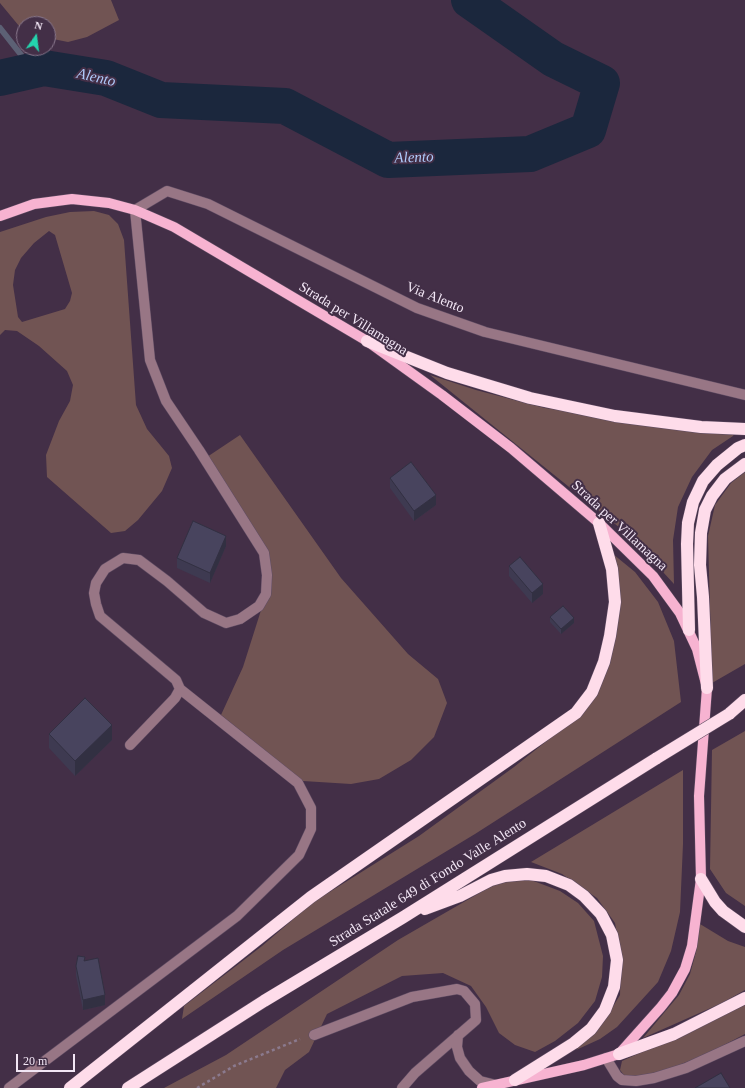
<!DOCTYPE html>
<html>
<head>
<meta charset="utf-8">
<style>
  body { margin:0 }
  #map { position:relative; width:745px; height:1088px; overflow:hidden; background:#432f47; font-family:Georgia,serif }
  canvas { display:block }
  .north { position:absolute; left:16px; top:16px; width:40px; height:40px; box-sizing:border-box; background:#432f47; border:1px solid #89788d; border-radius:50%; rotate:14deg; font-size:11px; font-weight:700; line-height:16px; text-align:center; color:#f2e6f5 }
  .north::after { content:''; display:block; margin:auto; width:14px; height:18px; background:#24d5ae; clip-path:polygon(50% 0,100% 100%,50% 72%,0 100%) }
  .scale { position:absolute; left:16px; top:1054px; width:59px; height:18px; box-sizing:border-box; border:2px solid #f2e6f5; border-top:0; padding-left:5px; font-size:12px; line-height:14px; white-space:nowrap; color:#f2e6f5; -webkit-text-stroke:3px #432f47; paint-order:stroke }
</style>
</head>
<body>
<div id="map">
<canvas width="745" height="1088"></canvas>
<div class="north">N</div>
<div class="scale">20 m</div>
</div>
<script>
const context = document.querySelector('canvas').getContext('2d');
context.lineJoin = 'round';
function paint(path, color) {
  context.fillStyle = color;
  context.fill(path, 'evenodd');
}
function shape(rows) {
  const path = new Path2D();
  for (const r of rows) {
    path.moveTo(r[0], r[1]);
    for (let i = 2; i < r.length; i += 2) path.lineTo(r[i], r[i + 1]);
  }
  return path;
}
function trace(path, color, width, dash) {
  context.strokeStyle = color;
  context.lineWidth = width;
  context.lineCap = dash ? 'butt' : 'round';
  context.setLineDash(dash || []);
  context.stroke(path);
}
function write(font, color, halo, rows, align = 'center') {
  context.font = font + ' Georgia,serif';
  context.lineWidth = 4;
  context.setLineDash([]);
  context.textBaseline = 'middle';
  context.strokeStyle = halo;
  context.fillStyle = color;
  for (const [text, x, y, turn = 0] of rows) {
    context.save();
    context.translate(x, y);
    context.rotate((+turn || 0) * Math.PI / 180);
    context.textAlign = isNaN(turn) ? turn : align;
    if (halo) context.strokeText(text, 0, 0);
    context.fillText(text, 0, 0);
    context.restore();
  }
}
const green = shape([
  [0,0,111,0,119,20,87,37,68,42,48,38,48,24,24,24,24,32,0,3],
  [94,211,109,215,118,224,124,240,136,405,147,429,169,456,172,468,162,491,138,520,125,531,111,533,47,477,46,455,59,421,70,401,73,385,67,371,39,346,17,331,5,330,0,335,0,232,46,217,70,212],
  [49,231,55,235,72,293,70,301,65,309,22,322,18,317,13,285,15,270,21,258,34,243],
  [430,375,476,390,545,408,674,425,736,431,733,436,712,450,692,477,678,507,673,540,674,584,630,536],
  [240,435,341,578,408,654,438,679,447,703,434,737,411,760,379,779,351,784,303,781,221,715,243,667,269,585,267,562,207,457],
  [745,472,745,664,712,683,708,536,715,505,731,483],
  [613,554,635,572,658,602,674,641,681,702,475,834,283,950,182,1019,184,1006,262,946,312,903,419,836,514,767,578,716,619,605,619,580],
  [745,731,745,906,726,893,710,869,712,750],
  [683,770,683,844,680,912,671,951,658,982,617,1027,600,1039,576,1050,603,1023,620,995,621,957,615,923,597,898,562,874,531,862],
  [511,880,531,880,560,891,578,903,594,921,603,956,602,977,595,1001,578,1023,555,1041,535,1052,515,1045,499,1033,486,1007,471,986,443,973,402,976,327,1014,309,1052,285,1070,276,1088,164,1088,226,1055,398,940,495,884],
  [700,924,728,941,745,947,745,990,722,1003,643,1038,679,995,690,974,696,952],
  [745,1005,745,1034,705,1055,666,1070,638,1077,624,1075,620,1070,622,1061]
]);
const stream = shape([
  [0,28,33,70]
]);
const river = shape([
  [0,78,44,68,106,78,161,100,285,106,388,160,530,154,588,130,602,83,553,59,469,0]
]);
const path = shape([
  [197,1088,234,1066,300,1039]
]);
const minor = shape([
  [130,745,175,698,180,689,176,680,100,616,96,604,94,593,96,583,105,569,123,558,139,560,167,581,204,613,226,623,240,619,259,606,266,594,267,575,264,553,199,450,166,401,150,360,135,210,167,191,208,204,417,308,485,332,745,395],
  [314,1035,412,997,457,989,464,991,475,1004,476,1020,415,1073,402,1088],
  [458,1035,457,1047,460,1058,469,1071,480,1081,496,1085],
  [606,1058,617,1076,622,1080,636,1081,654,1078,686,1068,745,1041],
  [9,1088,237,916,299,855,311,829,311,808,298,783,180,689]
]);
const major = shape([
  [0,216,34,204,72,199,109,203,135,210,174,227,367,341,442,395,511,448,599,523,653,576,680,613,697,649,707,688,699,796,701,879,692,946,685,969,672,993,661,1007,619,1054,584,1065,482,1088]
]);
const highway = shape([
  [367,341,447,373,530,398,615,416,701,427,745,429],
  [689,630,687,544,688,523,693,502,703,481,717,465,738,448,745,445],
  [707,688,703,597,700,565,701,533,705,510,712,496,725,479,745,464],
  [729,714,745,700],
  [701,879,715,902,723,911,745,927],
  [425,909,460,896,491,880,505,876,527,874,546,876,569,885,584,896,601,914,612,935,617,960,614,987,605,1010,591,1029,574,1043,515,1080],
  [619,1054,674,1034,745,998],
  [70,1088,311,897,576,713,592,692,604,662,610,636,615,602,612,569,599,523],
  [128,1088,264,1001,402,918,657,758]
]);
const highwayBridge = shape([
  [657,758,729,714]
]);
const wall = shape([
  [390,478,436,505,414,521,390,488],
  [226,546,210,583,177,568,177,558],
  [509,566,543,594,532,603,509,576],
  [550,617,574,623,561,634,550,622],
  [49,734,112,740,75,776,49,748],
  [85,961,105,1005,83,1010,76,976,76,966]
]);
const shadedWall = shape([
  [436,495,436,505,414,521,414,511],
  [226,536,226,546,210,583,210,573],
  [543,584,543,594,532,603,532,593],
  [574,618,574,623,561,634,561,629],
  [112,725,112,740,75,776,75,761],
  [105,995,105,1005,83,1010,83,1000]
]);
const building = shape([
  [411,462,436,495,414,511,390,478,411,462],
  [193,521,226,536,210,573,177,558,193,521],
  [520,557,543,584,532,593,509,566,520,557],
  [563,606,574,618,561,629,550,617,563,606],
  [85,698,112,725,75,761,49,734,85,698],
  [78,956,85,957,84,961,98,958,105,995,83,1000,76,966,78,956],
  [721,1073,730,1088,695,1088,721,1073]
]);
const streetNames = [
  ["Via Alento",435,298,22],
  ["Strada per Villamagna",353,319,32],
  ["Strada per Villamagna",619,526,43],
  ["Strada Statale 649 di Fondo Valle Alento",428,883,-32]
];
const waterNames = [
  ["Alento",96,78,13],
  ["Alento",414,158,-2]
];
paint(green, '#715453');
trace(stream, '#5c6074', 6);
trace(river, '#1b273d', 36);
trace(minor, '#5f4c63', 11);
trace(major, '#5f4c63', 11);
trace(highway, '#5f4c63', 13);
trace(path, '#8b7a8e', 2.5, [3, 3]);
trace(minor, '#987685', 10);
trace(major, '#f7b3d1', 10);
trace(highway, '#fedcea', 12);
trace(highwayBridge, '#5f4c63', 13, []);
trace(highwayBridge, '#fedcea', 12);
paint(wall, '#3e3a51');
paint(shadedWall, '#323042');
paint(building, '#48445e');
trace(building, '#323042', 1);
write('14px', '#f2e6f5', '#432f47', streetNames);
write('italic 15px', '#afcafa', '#432f47', waterNames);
</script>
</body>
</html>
